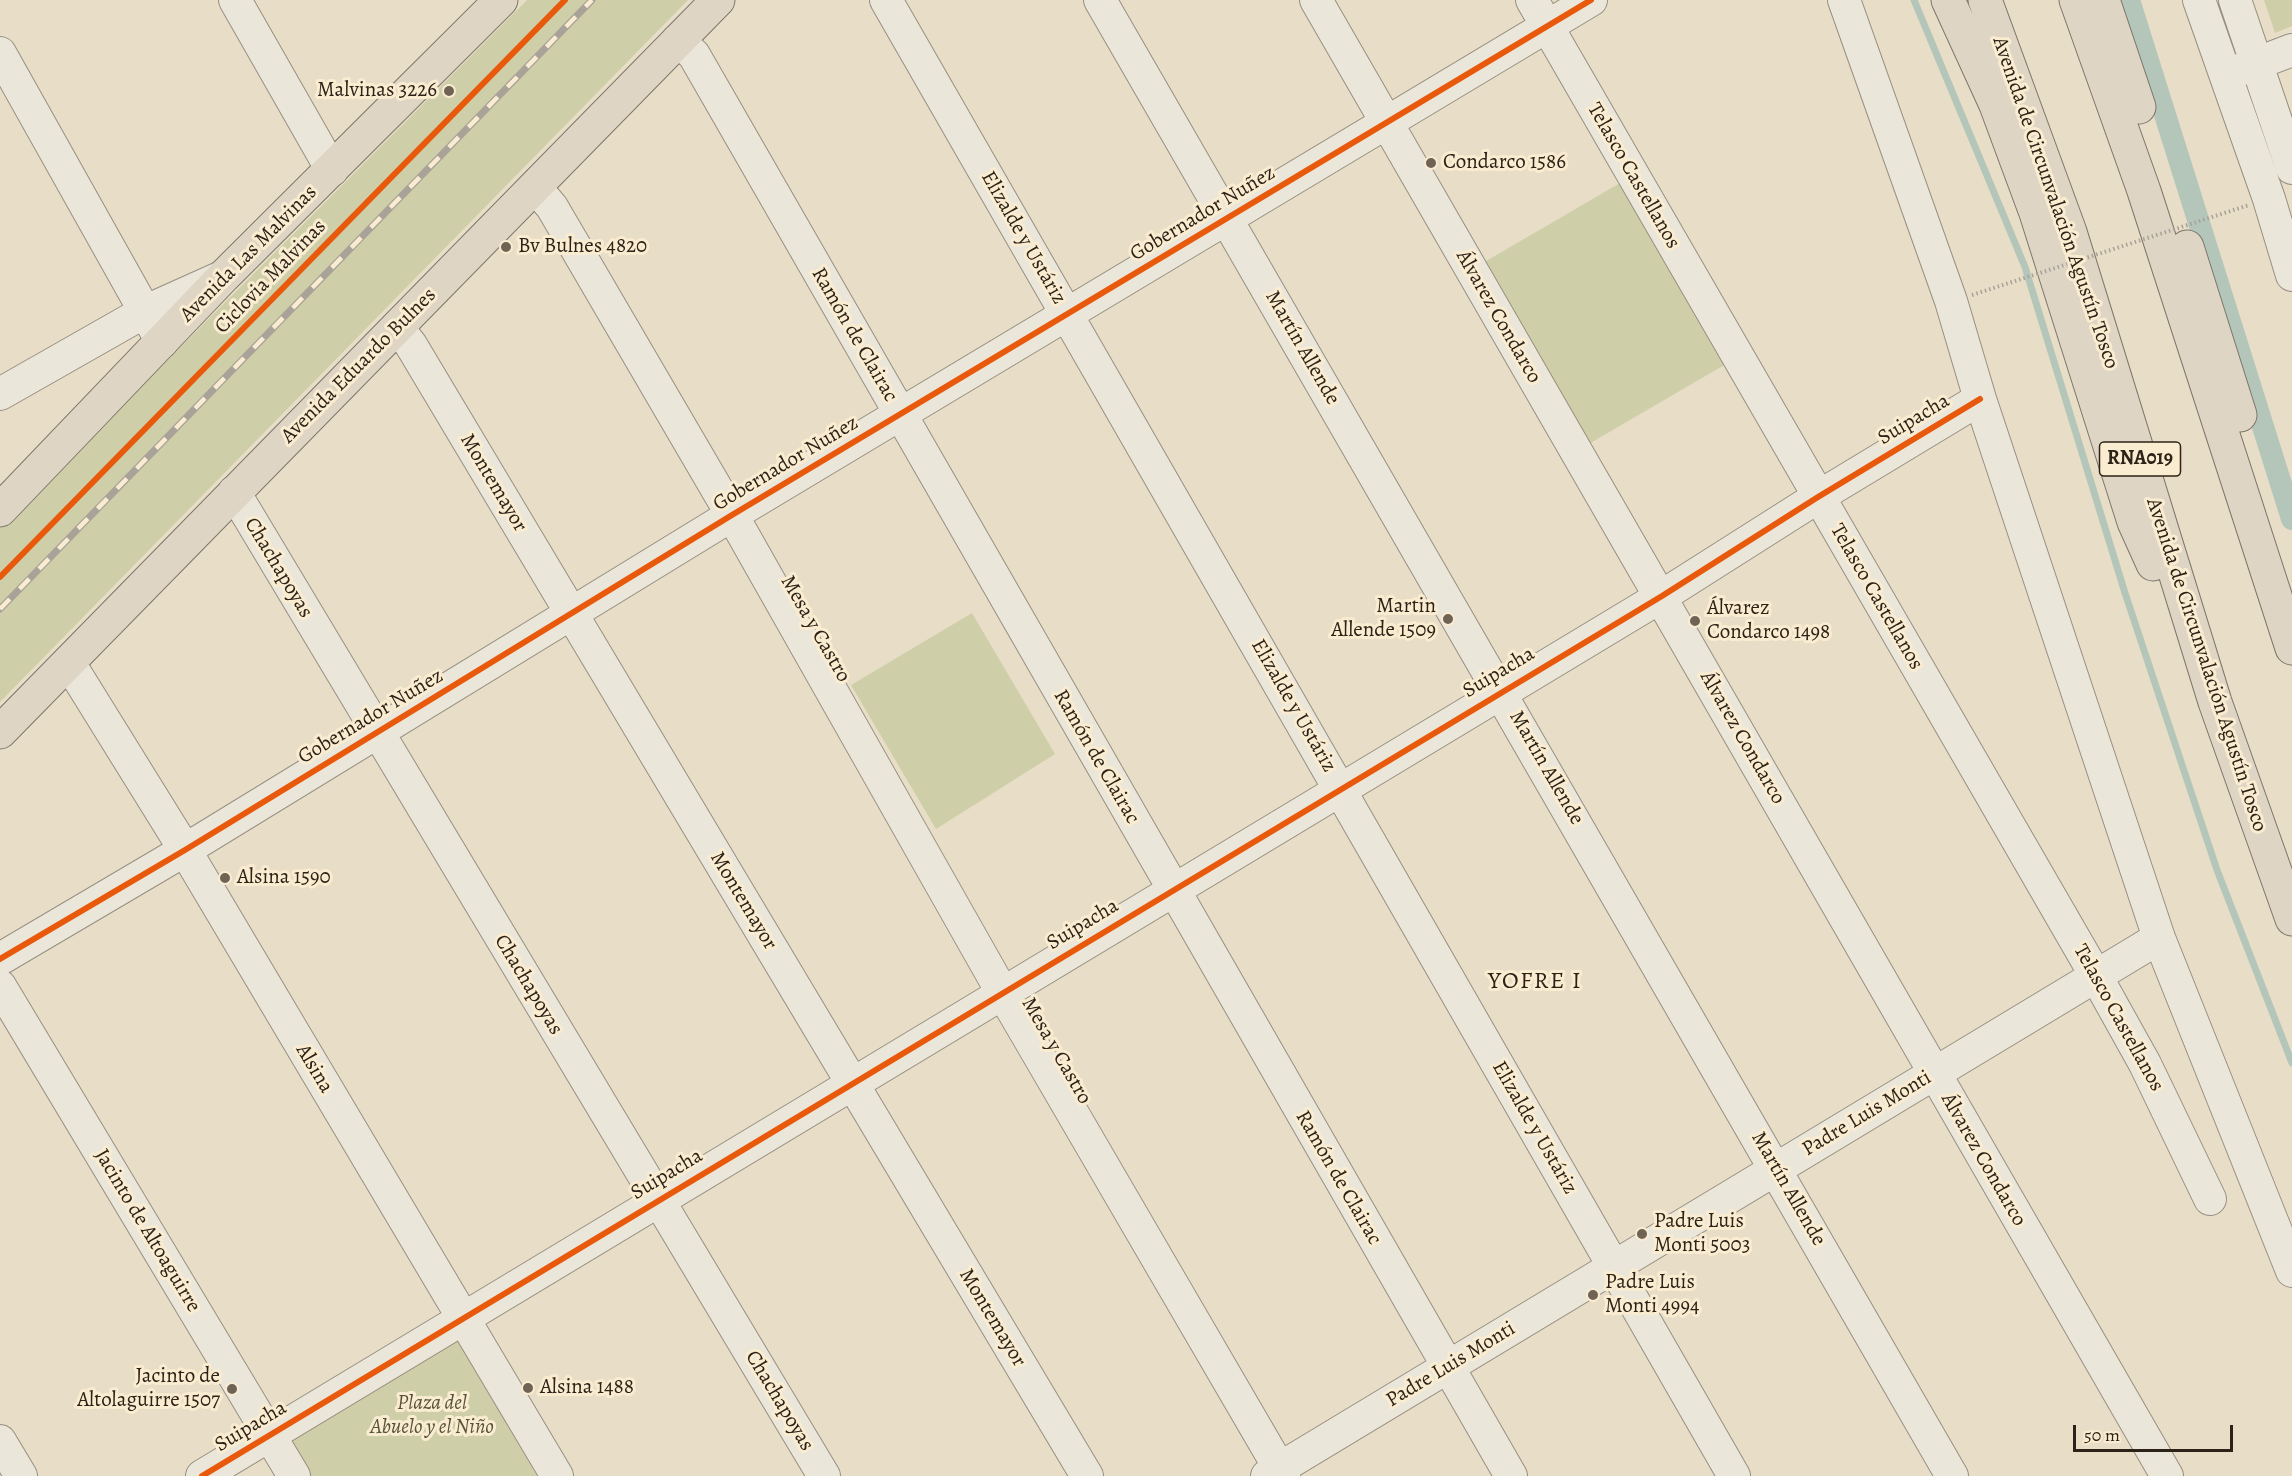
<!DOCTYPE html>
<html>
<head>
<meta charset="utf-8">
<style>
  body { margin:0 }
  #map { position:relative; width:2292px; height:1476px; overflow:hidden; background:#e8ddc6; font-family:Alegreya,serif }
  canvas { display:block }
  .scale { position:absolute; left:2073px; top:1425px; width:160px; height:27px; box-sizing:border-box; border:3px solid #2c2217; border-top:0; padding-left:8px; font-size:18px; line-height:21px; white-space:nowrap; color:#2c2217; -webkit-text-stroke:4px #faecd0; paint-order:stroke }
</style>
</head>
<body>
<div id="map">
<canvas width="2292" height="1476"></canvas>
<div class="scale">50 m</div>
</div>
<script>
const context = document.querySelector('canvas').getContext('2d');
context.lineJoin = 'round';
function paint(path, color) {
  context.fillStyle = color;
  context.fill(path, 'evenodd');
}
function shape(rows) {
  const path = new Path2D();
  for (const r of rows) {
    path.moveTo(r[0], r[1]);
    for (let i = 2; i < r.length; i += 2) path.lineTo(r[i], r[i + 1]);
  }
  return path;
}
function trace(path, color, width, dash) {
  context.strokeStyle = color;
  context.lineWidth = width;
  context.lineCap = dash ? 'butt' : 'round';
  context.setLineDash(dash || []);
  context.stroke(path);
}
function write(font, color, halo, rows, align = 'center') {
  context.font = font + ' Alegreya,serif';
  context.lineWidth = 6;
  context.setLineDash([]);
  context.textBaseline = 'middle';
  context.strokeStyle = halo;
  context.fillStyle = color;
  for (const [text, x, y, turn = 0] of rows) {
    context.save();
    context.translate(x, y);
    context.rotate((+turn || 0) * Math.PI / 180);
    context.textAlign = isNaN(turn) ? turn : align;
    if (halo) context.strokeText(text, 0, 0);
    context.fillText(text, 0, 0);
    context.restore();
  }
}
const green = shape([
  [527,0,688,0,0,702,0,528],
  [2264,0,2292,0,2292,26,2275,33],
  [1620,183,1726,364,1587,445,1481,264],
  [972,613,1055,754,936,829,851,685],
  [454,1333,537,1476,306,1476,282,1434]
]);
const stream = shape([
  [1914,0,2025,267,2125,593,2217,870,2292,1063]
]);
const canal = shape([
  [2129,0,2292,519]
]);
const minor = shape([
  [235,0,332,170],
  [886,0,1734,1476],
  [1100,0,1952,1476],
  [1316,0,2167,1476],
  [1532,0,2096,976,2145,1064,2210,1199],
  [1844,0,1951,301,1980,399,2159,938,2292,1271],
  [2199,0,2269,199,2292,275],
  [2235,0,2292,168],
  [678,40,694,55,1511,1476],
  [0,53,162,342],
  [2237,71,2292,50],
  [535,187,552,207,732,515,1002,992,1284,1476],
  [397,327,411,345,1087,1476],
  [0,394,146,311,224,276],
  [234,492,824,1476],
  [69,663,185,850,557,1476],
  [0,959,185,850,732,515,1591,0],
  [0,986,294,1476],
  [0,1441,21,1476],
  [202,1476,1662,596,1818,497,1980,399],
  [1267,1476,2159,938]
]);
const major = shape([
  [0,510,224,276,501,0],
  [0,732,718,0]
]);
const highway = shape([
  [1948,0,1996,105,2036,213,2134,522,2153,564],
  [1985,0,2070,232,2215,702,2292,919],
  [2076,0,2144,191,2292,648],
  [2103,0,2139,107],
  [2187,247,2240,415]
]);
const rail = shape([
  [0,609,592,0]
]);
const pathBridge = shape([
  [1972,295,2249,205]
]);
const cycleway = shape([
  [0,577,565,0],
  [0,959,185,850,732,515,1591,0],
  [202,1476,1662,596,1818,497,1980,399]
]);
const markers = [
  [449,91,6,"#6e6354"],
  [1431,163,6,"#6e6354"],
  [506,247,6,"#6e6354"],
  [1448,619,6,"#6e6354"],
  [1695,621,6,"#6e6354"],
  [225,878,6,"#6e6354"],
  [1642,1234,6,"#6e6354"],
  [1593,1295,6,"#6e6354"],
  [528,1388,6,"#6e6354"],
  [232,1389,6,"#6e6354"]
];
const shields = [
  [2140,459,81]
];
const shieldNames = [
  ["RNA019",2140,459]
];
const poiNames = [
  ["Malvinas 3226",437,91,"right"],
  ["Condarco 1586",1443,163],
  ["Bv Bulnes 4820",518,247],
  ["Martin",1436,607,"right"],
  ["Allende 1509",1436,631,"right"],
  ["Álvarez",1707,609],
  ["Condarco 1498",1707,633],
  ["Alsina 1590",237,878],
  ["Padre Luis",1654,1222],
  ["Monti 5003",1654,1246],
  ["Padre Luis",1605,1283],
  ["Monti 4994",1605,1307],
  ["Jacinto de",220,1377,"right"],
  ["Altolaguirre 1507",220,1401,"right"],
  ["Alsina 1488",540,1388]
];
const streetNames = [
  ["Telasco Castellanos",1633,176,60],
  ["Avenida de Circunvalación Agustín Tosco",2055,203,71],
  ["Gobernador Nuñez",1203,214,-31],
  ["Elizalde y Ustáriz",1023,238,60],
  ["Avenida Las Malvinas",249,254,-45],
  ["Ciclovia Malvinas",271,277,-46],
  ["Álvarez Condarco",1498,317,60],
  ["Ramón de Clairac",854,335,60],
  ["Martín Allende",1302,348,60],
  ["Avenida Eduardo Bulnes",359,366,-45],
  ["Suipacha",1914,420,-31],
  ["Gobernador Nuñez",786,464,-31],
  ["Montemayor",493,483,59],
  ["Chachapoyas",278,568,59],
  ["Telasco Castellanos",1876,597,60],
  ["Mesa y Castro",815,629,60],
  ["Avenida de Circunvalación Agustín Tosco",2206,665,72],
  ["Suipacha",1499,673,-31],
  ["Elizalde y Ustáriz",1293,706,60],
  ["Gobernador Nuñez",371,717,-31],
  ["Álvarez Condarco",1742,738,60],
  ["Ramón de Clairac",1096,757,60],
  ["Martín Allende",1546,768,60],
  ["Montemayor",743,901,59],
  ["Suipacha",1083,925,-31],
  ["Chachapoyas",528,985,59],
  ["Telasco Castellanos",2118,1018,61],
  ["Mesa y Castro",1056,1051,60],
  ["Alsina",314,1069,59],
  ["Padre Luis Monti",1867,1114,-31],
  ["Elizalde y Ustáriz",1534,1128,60],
  ["Álvarez Condarco",1983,1160,60],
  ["Suipacha",667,1175,-31],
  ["Ramón de Clairac",1338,1178,60],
  ["Martín Allende",1788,1189,60],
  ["Jacinto de Altoaguirre",147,1231,59],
  ["Montemayor",992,1318,59],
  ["Padre Luis Monti",1451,1365,-31],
  ["Chachapoyas",779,1401,59],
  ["Suipacha",251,1427,-31]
];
const parkNames = [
  ["Plaza del",432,1404],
  ["Abuelo y el Niño",432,1428]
];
const quarterNames = [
  ["YOFRE I",1535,982]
];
paint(green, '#cecfa8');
trace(stream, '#b4c6ba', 7);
trace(canal, '#b4c6ba', 22);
trace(minor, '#978f81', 34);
trace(major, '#7d766a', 35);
trace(highway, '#7d766a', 35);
trace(minor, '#ebe6da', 32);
trace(major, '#dfd5c5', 33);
trace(highway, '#dfd5c5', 33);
trace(rail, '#a8a299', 7);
trace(rail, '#faecd0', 4.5, [14]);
trace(pathBridge, '#a8a299', 4, [1.5, 3]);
trace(cycleway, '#e8590c', 6);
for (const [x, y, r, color] of markers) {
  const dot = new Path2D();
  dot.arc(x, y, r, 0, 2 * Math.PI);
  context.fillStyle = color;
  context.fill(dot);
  trace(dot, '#faecd0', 2);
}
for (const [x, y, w] of shields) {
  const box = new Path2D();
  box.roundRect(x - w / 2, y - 17, w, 34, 4.5);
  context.fillStyle = '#faecd0';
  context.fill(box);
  trace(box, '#2c2217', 1.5);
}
write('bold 20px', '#2c2217', null, shieldNames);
write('21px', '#2c2217', '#faecd0', poiNames, 'left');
write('21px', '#2c2217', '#faecd0', streetNames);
write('italic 21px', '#56523b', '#faecd0', parkNames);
context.letterSpacing = '1.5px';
write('24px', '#2c2217', '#faecd0', quarterNames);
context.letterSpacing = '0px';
</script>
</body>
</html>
